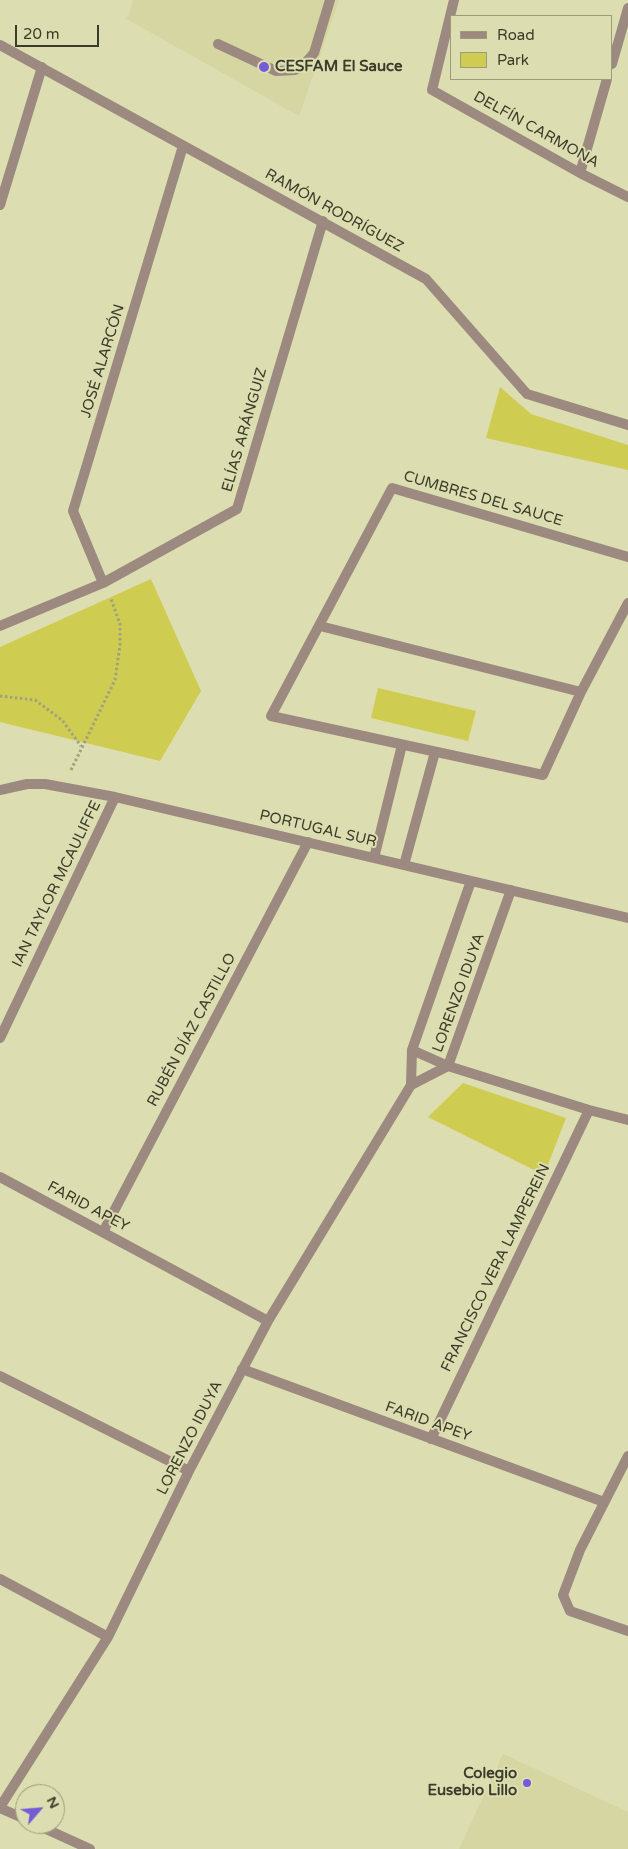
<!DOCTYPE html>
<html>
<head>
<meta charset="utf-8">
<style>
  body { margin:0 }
  #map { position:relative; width:628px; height:1849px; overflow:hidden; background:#dcddb0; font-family:"Varela Round",sans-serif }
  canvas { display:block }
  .legend { position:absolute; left:450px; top:15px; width:162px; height:65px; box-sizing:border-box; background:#dcddb0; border:1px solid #9c9c7a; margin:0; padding:6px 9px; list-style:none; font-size:15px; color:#3b3b29 }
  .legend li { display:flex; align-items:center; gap:10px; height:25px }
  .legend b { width:25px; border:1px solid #9c9c7a }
  .north { position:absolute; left:15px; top:1784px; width:50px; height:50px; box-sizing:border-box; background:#dcddb0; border:1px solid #9c9c7a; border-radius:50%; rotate:63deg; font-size:14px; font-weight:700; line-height:20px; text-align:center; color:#3b3b29 }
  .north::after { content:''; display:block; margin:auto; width:18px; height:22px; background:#745cd6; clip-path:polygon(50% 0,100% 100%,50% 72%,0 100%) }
  .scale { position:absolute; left:15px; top:25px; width:84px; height:22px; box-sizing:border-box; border:2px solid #3b3b29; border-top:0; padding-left:6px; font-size:15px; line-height:18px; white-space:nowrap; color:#3b3b29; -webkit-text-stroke:4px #dcddb0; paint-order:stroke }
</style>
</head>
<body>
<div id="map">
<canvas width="628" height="1849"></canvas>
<ul class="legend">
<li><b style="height:6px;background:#9c8980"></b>Road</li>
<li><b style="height:14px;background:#cecd52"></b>Park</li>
</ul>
<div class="north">N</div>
<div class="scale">20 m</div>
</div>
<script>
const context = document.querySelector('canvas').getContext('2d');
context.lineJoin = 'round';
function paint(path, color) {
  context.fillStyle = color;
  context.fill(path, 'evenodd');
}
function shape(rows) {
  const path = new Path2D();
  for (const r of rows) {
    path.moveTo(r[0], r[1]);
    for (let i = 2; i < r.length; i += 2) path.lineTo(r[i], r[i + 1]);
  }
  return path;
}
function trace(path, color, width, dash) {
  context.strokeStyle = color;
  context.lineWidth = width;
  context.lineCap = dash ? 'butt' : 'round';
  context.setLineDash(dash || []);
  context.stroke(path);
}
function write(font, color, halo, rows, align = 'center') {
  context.font = font + ' "Varela Round",sans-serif';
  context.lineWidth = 4;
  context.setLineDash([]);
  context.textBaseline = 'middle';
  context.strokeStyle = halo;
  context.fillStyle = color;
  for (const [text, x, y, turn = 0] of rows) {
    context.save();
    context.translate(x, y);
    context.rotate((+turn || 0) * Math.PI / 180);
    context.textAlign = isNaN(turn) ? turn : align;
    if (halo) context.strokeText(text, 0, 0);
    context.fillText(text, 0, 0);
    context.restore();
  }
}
const built = shape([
  [133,0,339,0,299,116,125,18,129,15],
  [503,1754,628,1812,628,1849,459,1849]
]);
const green = shape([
  [500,387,531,414,628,445,628,470,486,438],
  [151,579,201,691,160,761,0,722,0,647],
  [378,688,476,711,468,741,371,718],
  [463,1083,566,1118,544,1175,428,1117]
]);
const path = shape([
  [0,696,35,700,62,720,81,746],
  [71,770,115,680,120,645,120,624,111,599]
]);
const service = shape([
  [218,44,276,71,295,70,302,67,314,53,330,0]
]);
const minor = shape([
  [454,0,432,90,580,173,628,197],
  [0,45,426,279,527,394,628,425],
  [612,64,628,8],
  [580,173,607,79],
  [0,205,42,67],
  [628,557,392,488,271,716,543,775,581,692,628,603],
  [103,583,73,511,183,146],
  [0,626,103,583,237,509,323,221],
  [320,626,581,692],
  [0,790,27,784,45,784,115,797,628,918],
  [374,858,402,745],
  [404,865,435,752],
  [0,1038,115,797],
  [412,1050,448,1066,589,1110,628,1120],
  [411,1085,448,1066,511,890],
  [0,1177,268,1321],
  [103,1232,308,842],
  [242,1369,604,1502],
  [0,1376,189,1471],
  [431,1439,589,1110],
  [628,1456,580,1550,563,1595,570,1611,628,1631],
  [0,1579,108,1637],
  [0,1807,108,1637,189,1471,268,1321,411,1085,412,1050,471,881],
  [0,1808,25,1819],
  [35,1824,90,1849]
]);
const markers = [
  [264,67,6,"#745cd6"],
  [527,1783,5,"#745cd6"]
];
const poiNames = [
  ["CESFAM El Sauce",275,67],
  ["Colegio",517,1774,"right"],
  ["Eusebio Lillo",517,1791,"right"]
];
const streetNames = [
  ["DELFÍN CARMONA",536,130,29],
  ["RAMÓN RODRÍGUEZ",334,211,29],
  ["JOSÉ ALARCÓN",103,361,-73],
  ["ELÍAS ARÁNGUIZ",245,430,-74],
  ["CUMBRES DEL SAUCE",483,499,16],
  ["PORTUGAL SUR",318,829,13],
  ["IAN TAYLOR MCAULIFFE",57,884,-64],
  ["LORENZO IDUYA",459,993,-70],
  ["RUBÉN DÍAZ CASTILLO",192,1030,-62],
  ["FARID APEY",88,1207,28],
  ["FRANCISCO VERA LAMPEREIN",496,1268,-64],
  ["FARID APEY",428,1422,20],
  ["LORENZO IDUYA",190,1438,-63]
];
paint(built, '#d5d6a1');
paint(green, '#cecd52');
trace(path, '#a1a17e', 3, [2.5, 2.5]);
trace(service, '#9c8980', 10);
trace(minor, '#9c8980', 10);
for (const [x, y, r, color] of markers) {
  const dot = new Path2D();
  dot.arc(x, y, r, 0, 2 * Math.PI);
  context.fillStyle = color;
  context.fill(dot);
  trace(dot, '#dcddb0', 2);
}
write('bold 15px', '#3b3b29', '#dcddb0', poiNames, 'left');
write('15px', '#3b3b29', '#dcddb0', streetNames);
</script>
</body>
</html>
